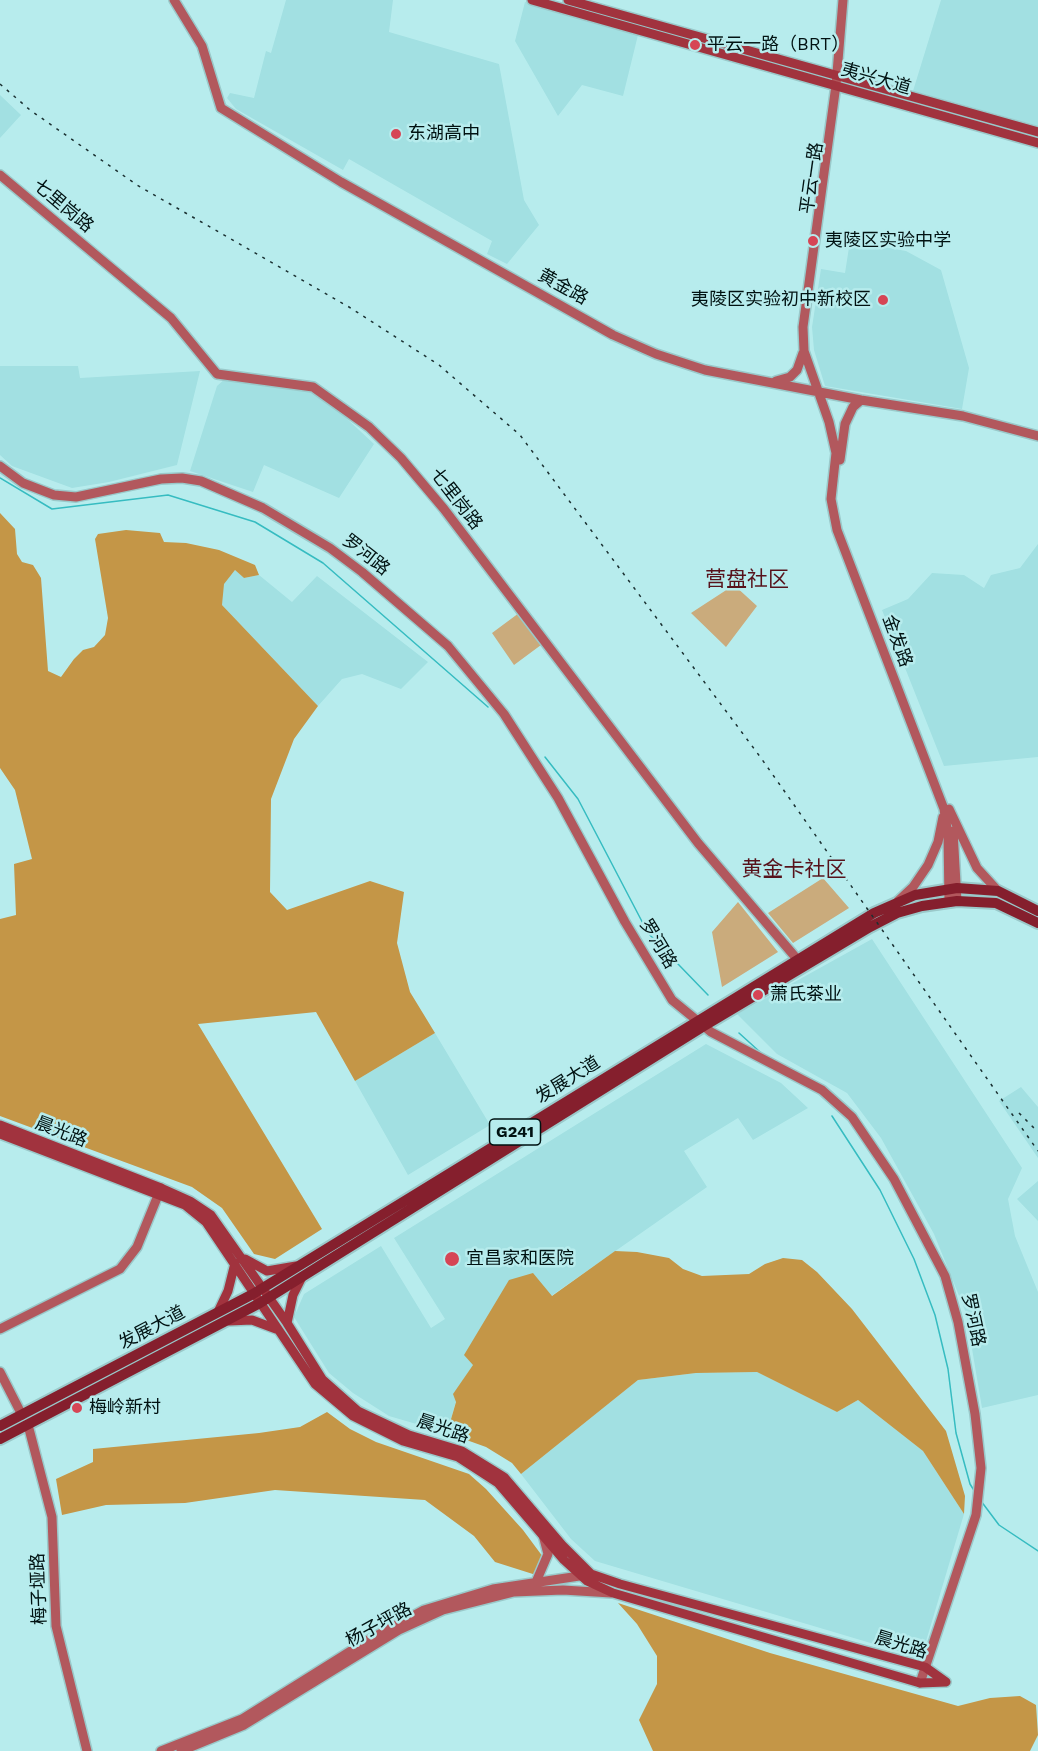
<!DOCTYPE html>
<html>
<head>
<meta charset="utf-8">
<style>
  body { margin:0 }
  canvas { display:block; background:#b7eced }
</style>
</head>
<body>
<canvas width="1038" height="1751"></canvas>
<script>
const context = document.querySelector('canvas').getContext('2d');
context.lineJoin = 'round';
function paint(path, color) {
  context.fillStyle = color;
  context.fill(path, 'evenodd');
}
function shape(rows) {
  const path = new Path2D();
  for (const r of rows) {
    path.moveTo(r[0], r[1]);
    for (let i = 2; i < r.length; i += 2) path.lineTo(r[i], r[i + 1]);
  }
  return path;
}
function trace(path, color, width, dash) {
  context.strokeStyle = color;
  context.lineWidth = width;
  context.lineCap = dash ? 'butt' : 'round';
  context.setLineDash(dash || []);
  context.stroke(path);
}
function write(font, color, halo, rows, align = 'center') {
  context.font = font + ' "Work Sans","Noto Sans SC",sans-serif';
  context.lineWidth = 5;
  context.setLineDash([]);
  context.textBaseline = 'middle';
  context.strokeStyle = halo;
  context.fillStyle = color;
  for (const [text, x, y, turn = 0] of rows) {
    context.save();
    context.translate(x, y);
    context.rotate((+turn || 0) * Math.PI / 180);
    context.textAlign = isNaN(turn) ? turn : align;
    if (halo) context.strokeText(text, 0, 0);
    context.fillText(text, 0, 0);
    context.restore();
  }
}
const built = shape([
  [286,0,393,0,389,32,499,64,524,200,539,225,507,264,487,254,492,241,349,159,343,170,236,109,227,98,230,93,254,98,266,51,271,53],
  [941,0,1038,0,1038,126,913,91],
  [525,2,638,35,623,96,582,85,558,116,515,41],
  [0,95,21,115,0,138],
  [850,241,906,251,941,270,969,368,962,409,825,386,814,350,812,327,821,269,845,273],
  [0,366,78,366,80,378,200,371,177,465,109,482,72,488,12,466,0,455],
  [226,378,307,390,329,402,374,444,339,498,264,465,253,492,190,471,217,386],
  [1038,544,1038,757,944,766,882,610,908,599,932,573,964,575,984,588,991,575,1020,568],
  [235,570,244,578,259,575,292,602,317,576,428,662,401,689,362,674,342,679,318,706,222,605,223,584],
  [872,939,1022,1168,1008,1199,1015,1236,1038,1292,1038,1395,982,1408,966,1313,934,1234,881,1138,847,1093,777,1054,737,1014],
  [435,1033,490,1125,408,1175,355,1081],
  [706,1044,781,1083,808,1108,753,1140,738,1118,684,1151,707,1187,551,1296,473,1365,454,1394,456,1401,447,1433,389,1416,353,1393,329,1373,294,1317,304,1294,381,1246,431,1328,445,1319,394,1238],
  [1021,1087,1038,1107,1038,1158,999,1101],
  [1038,1181,1038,1221,1017,1199],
  [757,1372,837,1412,858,1400,923,1451,964,1514,921,1658,595,1561,571,1539,521,1474,638,1380,696,1373]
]);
const green = shape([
  [734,585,757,606,726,647,691,613],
  [519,613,541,645,514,665,492,633],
  [823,878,849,908,793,943,768,913],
  [738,902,778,952,722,987,712,932]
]);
const forest = shape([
  [0,513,15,529,17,554,22,562,33,565,41,578,48,671,61,677,74,659,83,650,94,647,105,635,108,618,95,539,98,534,126,530,160,533,164,542,186,543,219,550,255,565,259,575,244,578,235,570,224,584,222,605,318,706,294,739,271,799,270,892,287,910,370,881,404,892,397,943,410,992,435,1033,355,1081,316,1012,198,1024,322,1229,275,1259,254,1254,222,1208,192,1187,0,1116,0,919,16,915,14,864,32,859,15,790,0,768],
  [615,1251,637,1252,669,1258,683,1269,702,1276,749,1274,765,1264,783,1258,802,1260,817,1272,852,1309,946,1431,965,1496,964,1514,923,1451,858,1400,837,1412,757,1372,696,1373,638,1380,521,1474,512,1463,486,1447,447,1433,456,1402,453,1394,473,1365,464,1355,509,1280,533,1273,552,1296],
  [327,1412,350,1429,376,1442,469,1474,486,1489,523,1530,543,1557,536,1575,495,1562,474,1536,425,1500,275,1490,185,1503,106,1505,62,1515,56,1479,93,1462,93,1449,259,1433,300,1427],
  [618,1603,770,1653,958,1706,990,1698,1020,1696,1036,1705,1038,1735,1030,1751,653,1751,639,1720,657,1684,657,1656,637,1624]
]);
const stream = shape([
  [0,478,52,509,168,495,255,522,323,563,488,707],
  [545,757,578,799,648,933,708,995],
  [739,1033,760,1052],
  [832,1116,880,1190,914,1259,935,1315,948,1369,956,1433,970,1484,975,1492],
  [981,1501,999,1525,1038,1551]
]);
const secondary = shape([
  [174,0,202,46,221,108,341,182,613,335,656,354,705,370,861,400,963,416,1038,436],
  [843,0,836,85,803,327,804,351,829,422,836,453,831,499,837,530,944,809,948,835,949,902],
  [0,175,171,318,217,374,313,387,369,427,401,458,444,509,698,843,797,959],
  [776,381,790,377,797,370,803,353],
  [840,460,845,424,853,407,861,400],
  [0,466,23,483,54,495,76,497,161,479,182,478,201,481,263,508,330,548,362,572,448,646,504,714,558,798,625,922,672,1000,711,1032,822,1090,852,1117,894,1179,945,1276,958,1322,975,1414,981,1468,976,1515,920,1683],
  [949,809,977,868,998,891],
  [953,831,957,901],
  [898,901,913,887,928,865,938,842,943,817],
  [0,1329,120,1269,137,1247,161,1188],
  [0,1372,22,1415],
  [28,1425,52,1517,56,1626,87,1751],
  [536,1582,548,1554,543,1535],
  [161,1751,242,1719,365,1642,424,1610,493,1589,586,1575],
  [181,1751,244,1725,399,1630,443,1610,514,1592,563,1590,611,1593]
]);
const primary = shape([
  [532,0,1038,143],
  [568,0,1038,132],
  [0,1125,161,1188,190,1201,211,1215,287,1323,322,1379,358,1411,409,1435,462,1451,504,1477,562,1545,591,1574,620,1584,925,1667,946,1682],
  [0,1134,185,1205,206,1222,315,1384,353,1416,403,1441,458,1457,498,1483,564,1560,587,1581,613,1593,920,1683,946,1682],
  [245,1259,267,1271,296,1266],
  [218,1312,228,1291,235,1263],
  [229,1321,252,1320,276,1329],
  [287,1323,293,1295,302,1277]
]);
const highway = shape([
  [0,1426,253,1294,874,913,915,895,957,888,998,891,1038,911],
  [0,1439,260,1303,704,1026,870,927,897,913,922,906,957,901,996,903,1038,923]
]);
const rail = shape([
  [0,84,30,110,137,185,349,307,439,365,520,435,761,758,1038,1151],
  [1019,1113,1038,1132]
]);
const markers = [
  [695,45,6,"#d64555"],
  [396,134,6,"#d64555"],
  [813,241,6,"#d64555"],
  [883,300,6,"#d64555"],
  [758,995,6,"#d64555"],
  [452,1259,8,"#d64555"],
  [77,1408,6,"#d64555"]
];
const shields = [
  [515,1132,51]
];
const shieldNames = [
  ["G241",515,1132]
];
const poiNames = [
  ["平云一路（BRT）",707,45],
  ["东湖高中",408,134],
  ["夷陵区实验中学",825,241],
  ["夷陵区实验初中新校区",871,300,"right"],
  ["萧氏茶业",770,995],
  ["宜昌家和医院",466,1259],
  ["梅岭新村",89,1408]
];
const streetNames = [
  ["夷兴大道",876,79,16],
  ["平云一路",812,178,-82],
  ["七里岗路",63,206,40],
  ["黄金路",563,287,29],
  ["七里岗路",456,499,52],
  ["罗河路",366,555,38],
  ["金发路",897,641,70],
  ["罗河路",658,944,59],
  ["发展大道",568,1080,-32],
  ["晨光路",61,1132,21],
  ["罗河路",973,1320,78],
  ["发展大道",152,1328,-28],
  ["晨光路",443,1429,19],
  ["梅子垭路",39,1589,-92],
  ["杨子坪路",379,1625,-29],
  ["晨光路",901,1645,17]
];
const quarterNames = [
  ["营盘社区",747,580],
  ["黄金卡社区",794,870]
];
paint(built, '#a2e0e2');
paint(green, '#caab7c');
paint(forest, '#c49647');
trace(stream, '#36bcc1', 1.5);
trace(secondary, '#9ac9ca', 12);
trace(primary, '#9ac9ca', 12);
trace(highway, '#9ac9ca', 14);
trace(secondary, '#b2585d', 9);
trace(primary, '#a1333e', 9);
trace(highway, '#851f2d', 10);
trace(rail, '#1b3132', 1.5, [3, 6]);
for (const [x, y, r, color] of markers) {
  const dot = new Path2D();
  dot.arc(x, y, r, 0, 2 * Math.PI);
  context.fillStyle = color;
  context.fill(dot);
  trace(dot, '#b7eced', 2);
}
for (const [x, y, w] of shields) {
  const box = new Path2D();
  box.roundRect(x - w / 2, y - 13, w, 26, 4.5);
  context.fillStyle = '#b7eced';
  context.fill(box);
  trace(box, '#011212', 1.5);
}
write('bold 16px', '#011212', null, shieldNames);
write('18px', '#011212', '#b7eced', poiNames, 'left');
write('18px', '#011212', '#b7eced', streetNames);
write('21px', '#57121b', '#b7eced', quarterNames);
</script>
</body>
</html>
